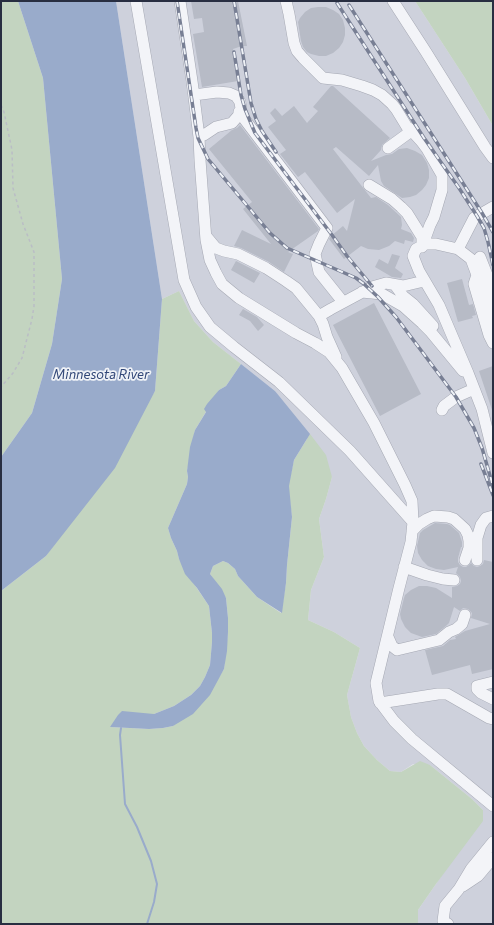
<!DOCTYPE html>
<html>
<head>
<meta charset="utf-8">
<style>
  body { margin:0 }
  #map { position:relative; width:494px; height:925px; overflow:hidden; background:#e0e2e9; font-family:Commissioner,sans-serif }
  canvas { display:block }
  .frame { position:absolute; inset:0; border:2px solid #282e41; pointer-events:none }
</style>
</head>
<body>
<div id="map">
<canvas width="494" height="925"></canvas>
<div class="frame"></div>
</div>
<script>
const context = document.querySelector('canvas').getContext('2d');
context.lineJoin = 'round';
function paint(path, color) {
  context.fillStyle = color;
  context.fill(path, 'evenodd');
}
function shape(rows) {
  const path = new Path2D();
  for (const r of rows) {
    path.moveTo(r[0], r[1]);
    for (let i = 2; i < r.length; i += 2) path.lineTo(r[i], r[i + 1]);
  }
  return path;
}
function trace(path, color, width, dash) {
  context.strokeStyle = color;
  context.lineWidth = width;
  context.lineCap = dash ? 'butt' : 'round';
  context.setLineDash(dash || []);
  context.stroke(path);
}
function write(font, color, halo, rows, align = 'center') {
  context.font = font + ' Commissioner,sans-serif';
  context.lineWidth = 3.5;
  context.setLineDash([]);
  context.textBaseline = 'middle';
  context.strokeStyle = halo;
  context.fillStyle = color;
  for (const [text, x, y, turn = 0] of rows) {
    context.save();
    context.translate(x, y);
    context.rotate((+turn || 0) * Math.PI / 180);
    context.textAlign = isNaN(turn) ? turn : align;
    if (halo) context.strokeText(text, 0, 0);
    context.fillText(text, 0, 0);
    context.restore();
  }
}
const built = shape([
  [116,1,415,1,465,78,493,126,493,924,418,924,418,910,436,884,483,810,472,799,430,765,413,764,401,772,390,771,377,760,364,746,357,733,351,717,347,695,360,648,334,632,308,620,311,590,324,557,319,519,326,499,332,477,275,391,213,342,194,321,179,291,162,299]
]);
const green = shape([
  [1,1,18,1,43,78,62,279,52,344,32,413,1,457],
  [415,1,493,1,493,126,465,78],
  [179,291,194,321,213,342,241,364,226,386,219,390,195,430,187,471,188,477,187,484,168,528,171,538,177,551,179,559,192,581,209,606,212,633,212,642,210,665,205,677,200,686,191,695,174,706,154,714,144,714,110,727,149,729,163,728,173,726,219,677,224,669,228,632,228,618,226,598,210,574,213,566,223,561,228,563,235,569,238,576,257,597,281,613,286,583,287,565,292,517,288,486,294,460,310,434,326,455,332,477,326,499,319,519,324,557,311,590,308,620,334,632,360,648,347,695,351,717,357,733,364,746,377,760,390,771,401,772,420,761,430,765,472,799,483,810,483,821,436,884,418,910,418,924,1,924,1,591,46,556,155,391,162,299]
]);
const water = shape([
  [18,1,116,1,162,299,155,391,115,468,46,556,1,591,1,457,32,413,52,344,62,279,43,78],
  [241,364,275,391,310,434,294,460,289,486,292,517,287,565,286,583,282,613,257,597,238,576,235,569,228,563,223,561,213,566,210,574,222,589,226,598,228,618,228,632,227,651,224,669,210,695,193,714,173,726,163,728,149,729,110,727,118,715,122,711,154,714,174,706,191,695,200,686,205,677,210,665,212,642,212,633,209,606,197,588,185,574,179,559,177,551,171,538,168,528,187,484,188,477,187,471,190,447,195,430,206,412,204,409,207,404,219,390,226,386]
]);
const stream = shape([
  [121,728,120,735,125,804,137,827,151,861,157,884,154,902,147,924]
]);
const building = shape([
  [191,1,238,1,247,46,242,46,233,49,238,81,202,87,193,34,204,32,202,18,194,19],
  [318,7,326,7,333,10,339,14,343,20,345,28,345,35,343,42,339,48,333,53,326,56,319,56,311,54,307,52,303,47,301,41,298,22,300,18,305,12,311,8],
  [331,86,333,86,390,138,382,145,381,150,371,161,386,155,392,154,399,149,407,148,415,151,422,155,427,163,429,170,429,178,426,185,422,190,416,195,410,197,402,198,384,186,381,181,378,165,369,176,336,147,333,149,371,198,376,197,388,205,401,217,402,225,401,229,411,233,414,238,413,242,405,240,404,244,395,241,389,246,379,250,368,249,361,246,344,259,329,239,331,236,343,226,347,231,355,199,337,213,305,172,298,177,280,154,286,150,268,127,276,121,270,113,275,108,282,116,294,106,307,123,318,111,313,107],
  [240,125,319,229,318,231,288,252,293,254,284,272,269,262,241,248,234,246,242,230,271,244,243,209,252,202,209,149,232,130,237,128],
  [392,254,400,256,395,268,403,274,401,278,392,277,375,267,379,259,388,264],
  [236,261,260,273,254,283,231,270],
  [462,279,469,305,473,304,476,315,472,316,473,318,458,322,447,283],
  [374,303,421,394,380,416,333,325],
  [243,309,257,317,264,325,258,331,250,321,239,315],
  [493,366,493,409,492,410,479,371],
  [435,523,447,524,450,525,459,533,462,542,462,547,461,547,458,558,458,562,460,565,463,567,466,567,469,565,471,563,474,566,477,567,480,566,483,564,484,560,493,562,493,669,472,674,470,665,432,675,425,650,443,646,450,640,456,639,455,637,465,631,490,624,471,618,472,613,468,609,463,608,460,611,454,607,449,623,447,625,436,634,422,637,411,633,405,627,401,619,400,614,404,598,405,595,411,590,419,586,427,586,436,588,452,598,452,587,457,586,460,584,461,581,460,577,456,573,458,567,444,570,436,569,428,566,422,560,418,553,417,546,420,533,423,530]
]);
const path = shape([
  [1,105,4,112,12,150,13,188,23,224,34,252,34,306,32,319,22,358,13,373,1,387]
]);
const minor = shape([
  [136,1,184,280,196,307,210,327,234,347,279,382,350,451,413,522,411,542,399,588,376,683,379,701,394,721,412,739,493,806],
  [180,1,192,81,199,137,200,160,206,240,210,260,216,273,222,284,239,298,296,333,315,343,329,352,342,368,374,423,405,485,412,501,413,522],
  [286,1,289,14,294,43,297,51,303,58,323,78,342,80,362,86,373,90,382,95,392,104,396,109,410,132,388,148],
  [393,1,426,52,485,147,493,158],
  [194,95,217,92,229,93,236,96,240,102,241,109,238,116,232,123,216,127,204,135,199,137],
  [239,112,327,228,319,244,315,254,319,272,343,302],
  [409,128,421,141,427,149,442,175,442,190,439,200,434,217,430,225,422,247],
  [369,185,392,199,401,207,407,213,422,237,422,246],
  [206,236,216,248,224,251,238,254,266,268,286,281,296,288,319,316,323,324,327,337,336,357],
  [458,249,474,218,493,207],
  [480,257,493,290],
  [477,275,483,282,493,320],
  [395,285,403,296,413,304,433,326],
  [362,292,382,294,403,306,422,323,430,331,463,371],
  [319,316,331,309,372,287,386,283,403,286,424,281],
  [493,343,489,335,474,284,477,275,471,259,458,249,436,244,426,244,416,249,413,256,419,271,439,305,468,373,482,409,493,453],
  [442,410,444,406,456,397,474,389],
  [412,531,419,524,427,519,434,516,448,517,454,519,465,529,468,535,469,541,469,548,465,560],
  [477,560,477,538,481,525,486,518,493,516],
  [404,567,427,575,443,579,454,580],
  [388,637,392,646,397,650,439,640,449,632,456,629,462,624,465,615],
  [493,682,477,686,477,689,481,693,493,699],
  [380,703,438,694,447,694,489,718,493,719],
  [463,886,478,876,493,858],
  [448,924,443,921,445,906,459,889,471,869,493,842]
]);
const rail = shape([
  [177,1,196,128,198,138,208,159,270,233,287,248,356,278,364,284,378,297,396,317,456,397,474,428,482,448,493,486],
  [234,1,251,103,256,119,262,131,276,152],
  [337,3,424,138,459,188,477,216,484,228,488,242,493,265],
  [349,5,482,213,493,232],
  [234,52,241,95,245,109,255,133,332,235,347,256,372,286],
  [481,464,493,495]
]);
const waterNames = [
  ["Minnesota River",101,375]
];
paint(built, '#ced1dc');
paint(green, '#c3d4c0');
paint(water, '#99abcb');
trace(stream, '#99abcb', 2);
paint(building, '#b7bbc6');
trace(minor, '#a5a8b3', 12);
trace(path, '#babdc5', 1.5, [3, 3]);
trace(minor, '#f3f4f8', 11);
trace(rail, '#787f94', 3.5);
trace(rail, '#eff2f7', 2, [6]);
write('italic 13px', '#304677', '#eff2f7', waterNames);
</script>
</body>
</html>
